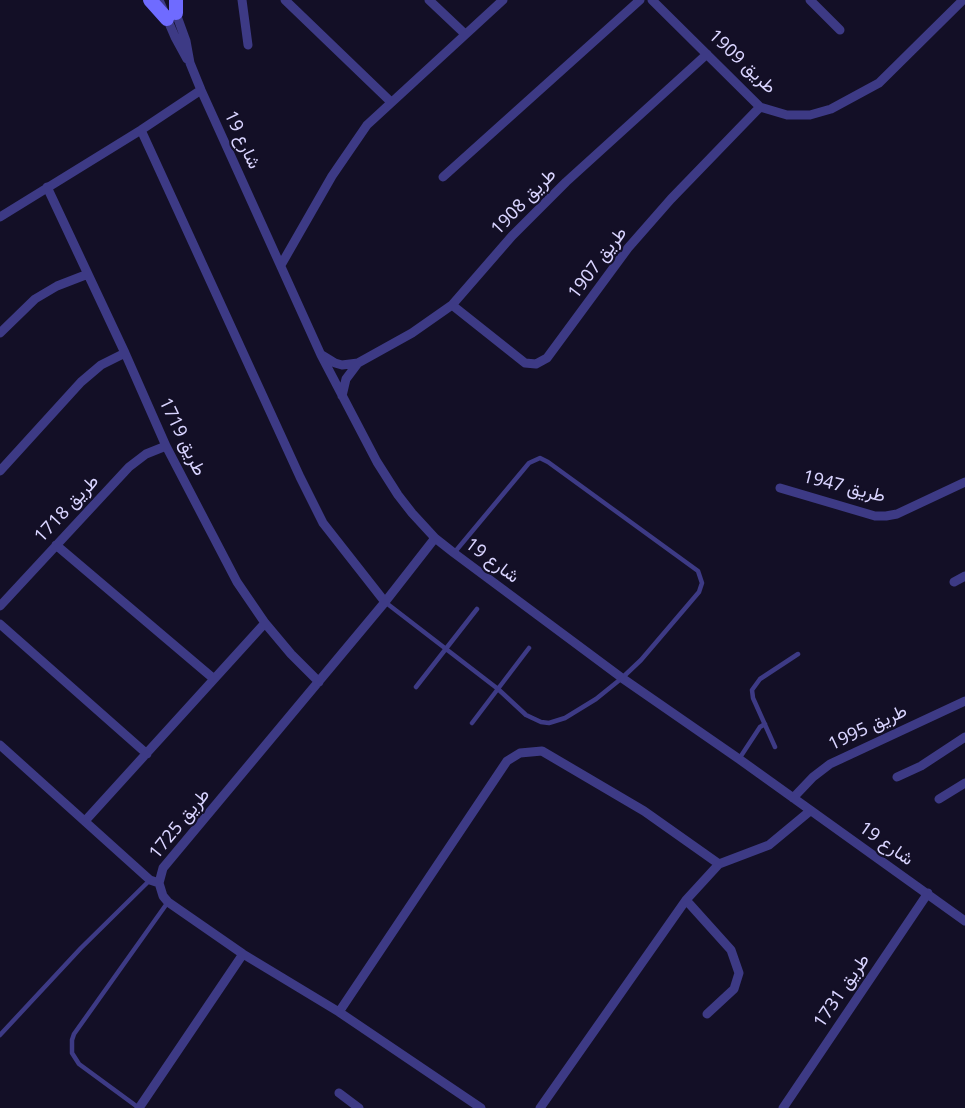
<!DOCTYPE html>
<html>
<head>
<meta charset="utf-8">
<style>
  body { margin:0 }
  canvas { display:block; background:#130f26 }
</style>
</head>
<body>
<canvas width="965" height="1108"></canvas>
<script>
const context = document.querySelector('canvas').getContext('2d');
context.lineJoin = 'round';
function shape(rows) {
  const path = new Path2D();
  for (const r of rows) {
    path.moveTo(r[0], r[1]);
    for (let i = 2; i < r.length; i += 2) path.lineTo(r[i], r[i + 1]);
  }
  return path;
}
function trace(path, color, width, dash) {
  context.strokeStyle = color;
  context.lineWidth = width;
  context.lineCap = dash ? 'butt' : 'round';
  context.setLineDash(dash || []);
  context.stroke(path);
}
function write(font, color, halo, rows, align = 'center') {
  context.font = font + ' "Noto Sans",Vazirmatn,sans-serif';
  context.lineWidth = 4.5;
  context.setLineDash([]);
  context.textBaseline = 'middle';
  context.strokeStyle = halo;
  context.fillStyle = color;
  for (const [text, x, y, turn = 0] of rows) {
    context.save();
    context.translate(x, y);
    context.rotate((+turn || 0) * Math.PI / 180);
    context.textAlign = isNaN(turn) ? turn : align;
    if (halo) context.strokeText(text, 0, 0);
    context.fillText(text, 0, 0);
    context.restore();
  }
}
const lane = shape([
  [385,602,498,689,526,715,541,722,549,723,565,718,596,699,622,678,641,660,699,592,702,583,698,571,548,462,540,458,529,463,454,553],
  [416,687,477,609],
  [472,723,529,648],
  [775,747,753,698,752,690,760,679,798,654],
  [739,759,760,727,765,724],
  [0,1035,81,948,150,880],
  [139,1108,79,1064,72,1053,72,1040,74,1034,168,902]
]);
const street = shape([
  [159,0,175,37,187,59],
  [242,0,248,45],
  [285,0,391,102],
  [429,0,465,34],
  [652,0,760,107,787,115,810,115,831,109,879,83,963,0],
  [810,0,840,30],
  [174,8,186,41,190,63,201,90,321,355,377,462,398,495,412,513,435,538,454,553,622,678,739,759,965,921],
  [141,130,300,477,323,523,385,602],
  [443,177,640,0],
  [47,187,125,353,166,446,237,582,265,623,291,654,319,682],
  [0,217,141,130,201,90],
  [281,265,332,176,367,125,503,0],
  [452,305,525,363,536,364,547,358,628,248,671,199,760,107],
  [0,333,35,299,57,286,88,274],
  [322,355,335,363,342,365,358,363,412,333,452,305,512,236,566,182,707,54],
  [342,396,346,379,358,363],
  [0,471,81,382,101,365,125,353],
  [780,488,875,516,886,516,897,514,965,482],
  [435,538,385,602,168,862,163,868,159,883,163,896,168,902,243,954,339,1012,481,1108],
  [56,545,214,679],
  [954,582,965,576],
  [0,606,129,467,146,454,166,446],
  [0,624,147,754],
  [0,745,150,880,159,883],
  [897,777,921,766,965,737],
  [793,798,813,777,830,764,965,701],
  [939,799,965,783],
  [85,821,265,623],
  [686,900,731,950,739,973,734,989,707,1014],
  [339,1012,507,761,520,753,542,751,644,811,719,864,769,845,810,811],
  [339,1093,359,1108],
  [139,1108,243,954],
  [540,1108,686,900,719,864],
  [783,1108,928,893]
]);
const secondary = shape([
  [150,0,167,19],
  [176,0,176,13]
]);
const streetNames = [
  ["طريق 1909",742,62,43],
  ["شارع 19",242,140,65],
  ["طريق 1908",524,202,-46],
  ["طريق 1907",598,263,-53],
  ["طريق 1719",182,437,64],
  ["طريق 1947",844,487,14],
  ["طريق 1718",67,509,-47],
  ["شارع 19",492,561,37],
  ["طريق 1995",868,728,-25],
  ["طريق 1725",180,824,-51],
  ["شارع 19",886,844,35],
  ["طريق 1731",842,991,-56]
];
trace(lane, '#3d3a85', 4.5);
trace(street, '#3d3a85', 9);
trace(secondary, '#6f6bff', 14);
write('18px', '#d9d4ff', '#130f26', streetNames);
</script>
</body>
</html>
